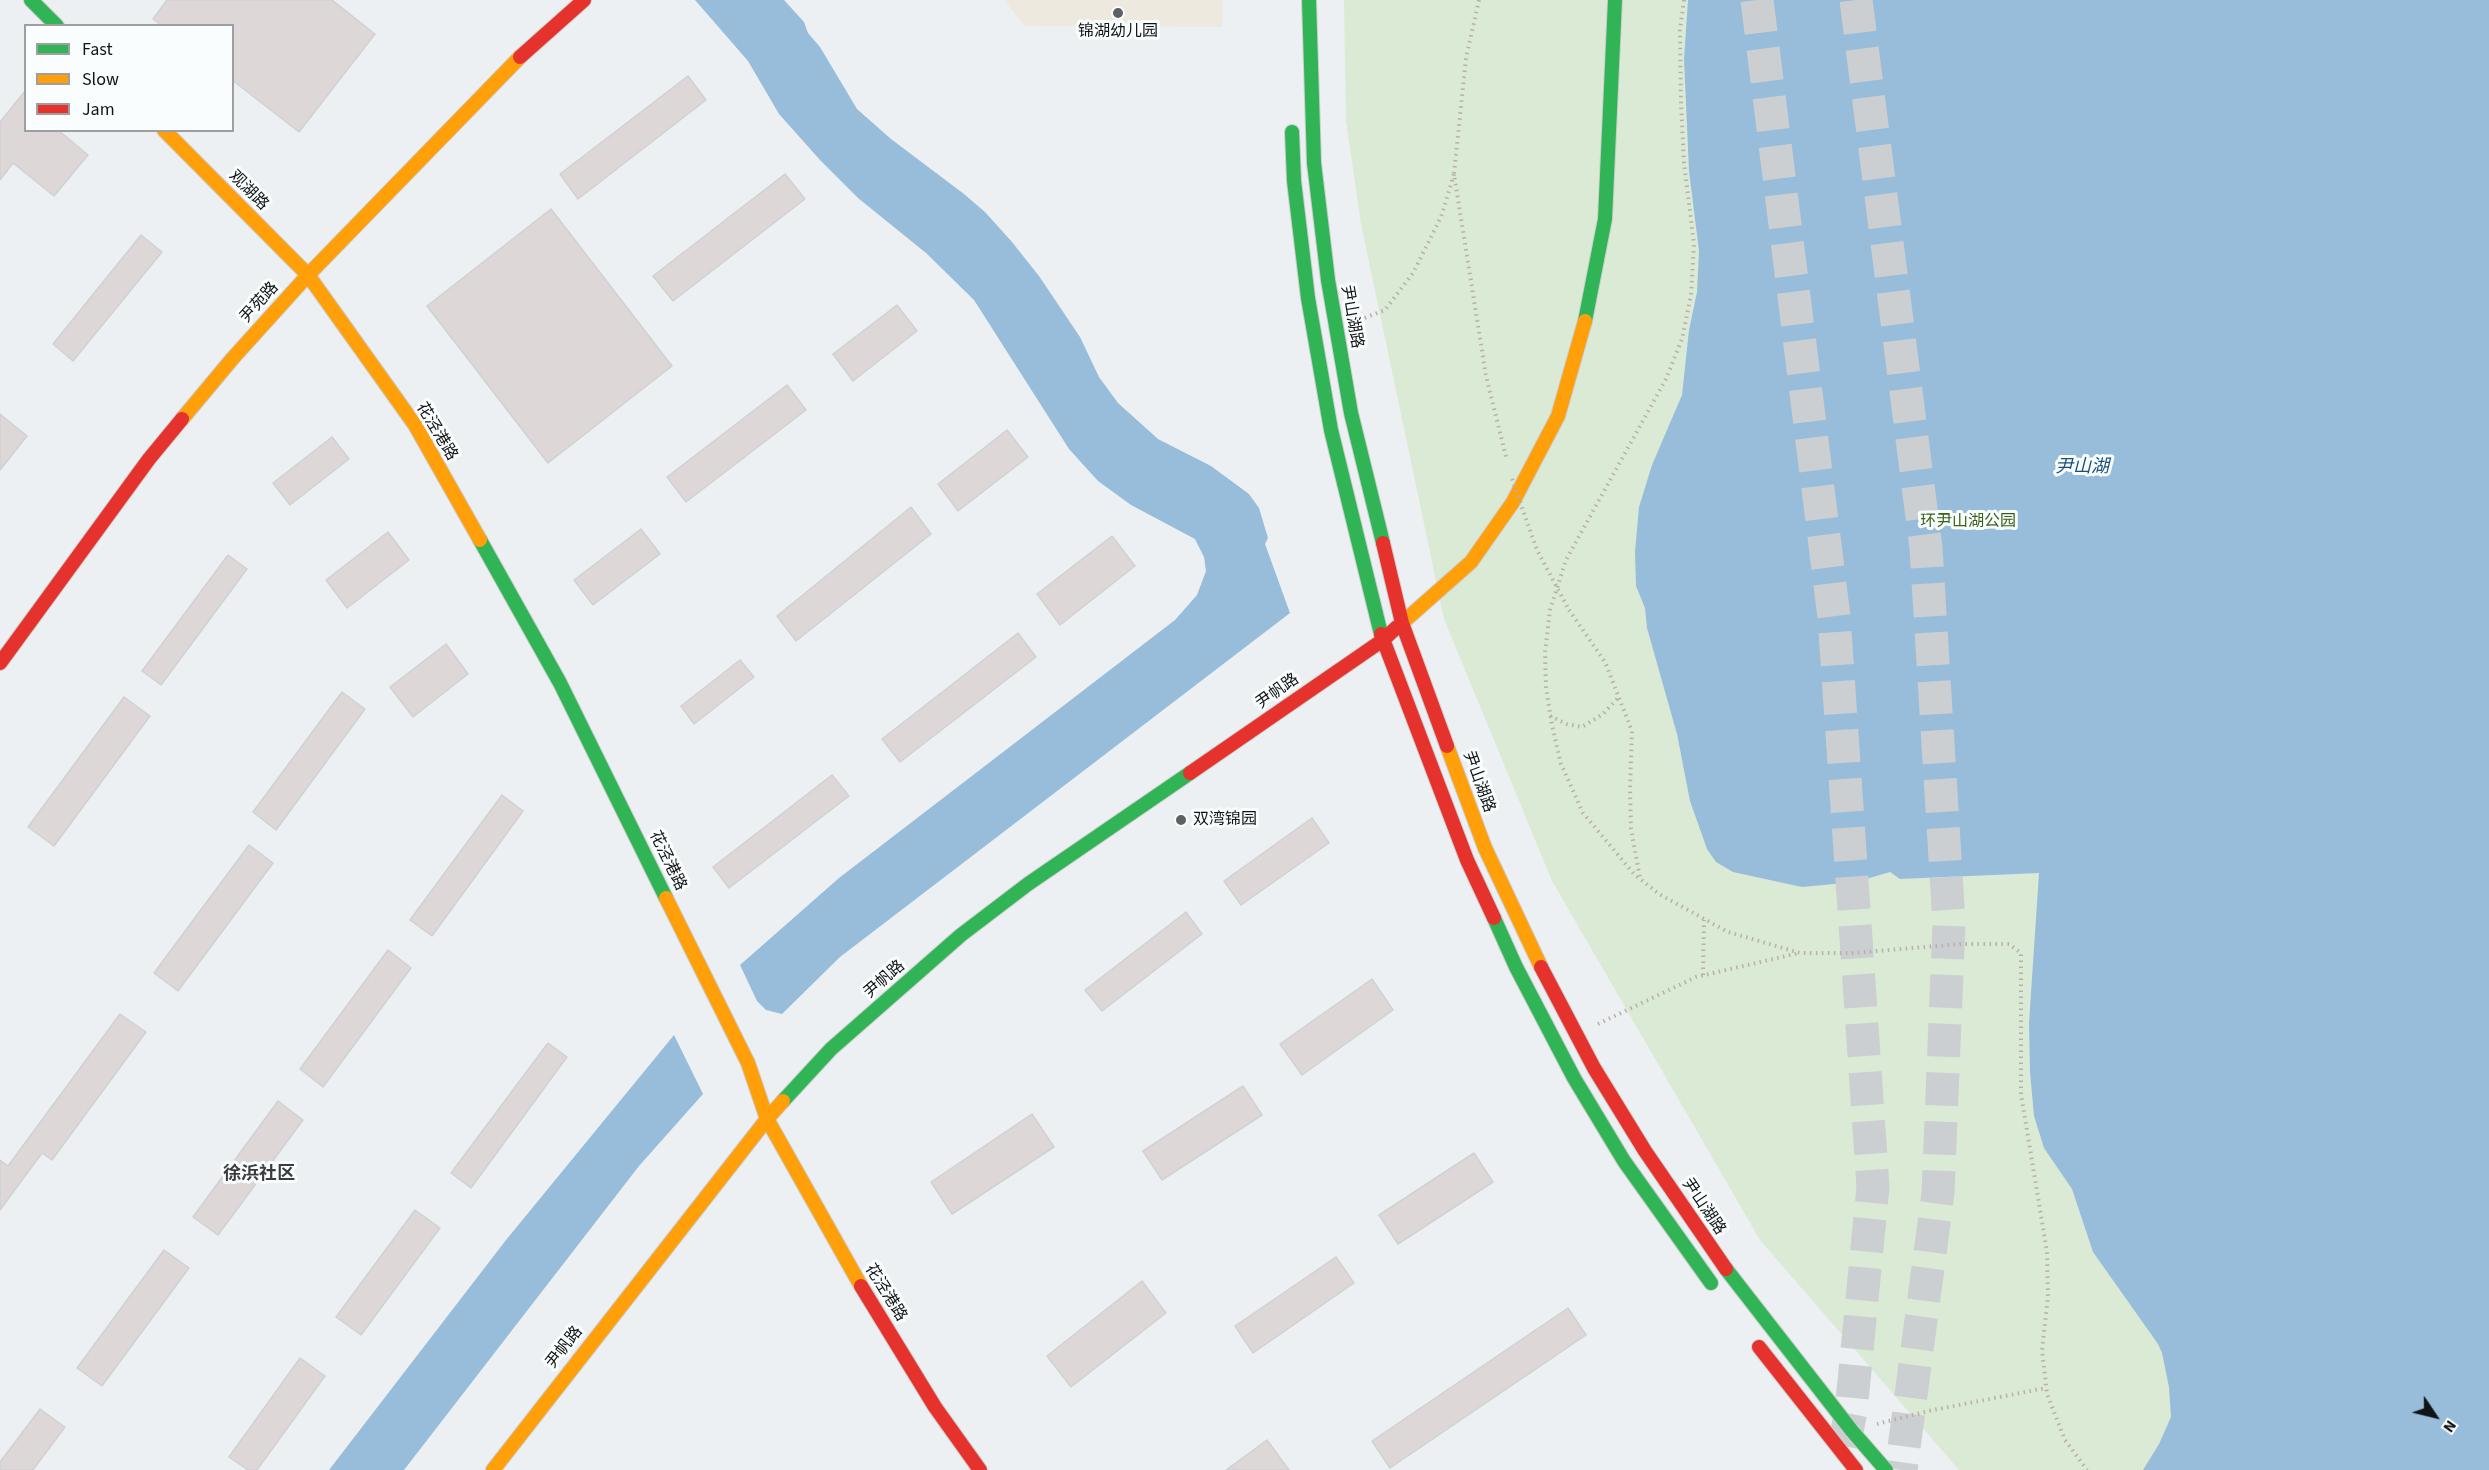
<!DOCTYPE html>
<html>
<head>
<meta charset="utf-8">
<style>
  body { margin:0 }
  #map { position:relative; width:2489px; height:1470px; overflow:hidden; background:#edf0f2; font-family:"Source Sans 3",sans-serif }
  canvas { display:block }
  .legend { position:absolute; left:24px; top:24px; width:210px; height:108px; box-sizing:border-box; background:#fafdfe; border:2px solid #9d9fa0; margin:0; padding:8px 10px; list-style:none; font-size:18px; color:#111314 }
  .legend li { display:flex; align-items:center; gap:12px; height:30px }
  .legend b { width:30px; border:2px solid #9d9fa0 }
  .north { position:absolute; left:2405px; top:1386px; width:60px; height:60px; -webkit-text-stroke:4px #fafdfe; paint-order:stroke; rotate:125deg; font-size:16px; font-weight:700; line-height:24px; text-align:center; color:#111314 }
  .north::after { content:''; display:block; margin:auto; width:21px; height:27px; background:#111314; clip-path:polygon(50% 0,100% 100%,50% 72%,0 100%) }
</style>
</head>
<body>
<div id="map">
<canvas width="2489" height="1470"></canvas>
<ul class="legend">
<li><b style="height:8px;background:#30b455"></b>Fast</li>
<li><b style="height:8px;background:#ff9f0a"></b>Slow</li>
<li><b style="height:8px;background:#e5322d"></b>Jam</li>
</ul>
<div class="north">N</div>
</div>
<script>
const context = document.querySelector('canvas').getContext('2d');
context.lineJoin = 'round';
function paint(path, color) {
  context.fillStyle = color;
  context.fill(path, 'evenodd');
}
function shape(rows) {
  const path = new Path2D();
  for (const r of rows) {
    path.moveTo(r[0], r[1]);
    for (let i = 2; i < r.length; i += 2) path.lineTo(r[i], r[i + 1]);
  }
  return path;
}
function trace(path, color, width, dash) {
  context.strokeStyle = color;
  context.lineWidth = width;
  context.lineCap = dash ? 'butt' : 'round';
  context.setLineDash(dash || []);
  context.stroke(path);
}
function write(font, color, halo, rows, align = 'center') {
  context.font = font + ' "Source Sans 3","Noto Sans SC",sans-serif';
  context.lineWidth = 6;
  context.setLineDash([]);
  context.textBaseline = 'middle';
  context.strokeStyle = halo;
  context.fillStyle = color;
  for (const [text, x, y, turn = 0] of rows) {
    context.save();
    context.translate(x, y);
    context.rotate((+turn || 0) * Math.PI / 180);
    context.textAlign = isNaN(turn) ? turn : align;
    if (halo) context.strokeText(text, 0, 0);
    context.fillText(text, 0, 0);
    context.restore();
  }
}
const education = shape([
  [1004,0,1223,0,1222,27,1024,26]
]);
const green = shape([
  [1344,0,2489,0,2489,1470,1959,1470,1760,1240,1552,881,1444,619,1361,224,1346,121]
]);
const water = shape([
  [695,0,784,0,804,22,808,33,820,47,857,109,891,139,964,194,985,212,1012,242,1039,276,1080,337,1099,377,1118,403,1158,439,1211,466,1249,494,1259,508,1268,538,1265,544,1290,613,840,957,782,1014,766,1010,757,1001,740,965,839,878,1175,620,1197,595,1206,571,1204,557,1195,539,1131,505,1098,481,1069,449,974,300,926,253,858,198,820,160,779,114,748,61],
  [1688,0,2489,0,2489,1470,2143,1470,2159,1444,2171,1417,2169,1387,2162,1353,2158,1344,2093,1252,2072,1189,2044,1148,2034,1116,2030,1072,2029,1023,2039,873,1900,879,1890,872,1856,882,1802,887,1733,872,1716,862,1707,849,1690,801,1677,734,1647,628,1645,608,1636,586,1635,552,1639,507,1652,465,1682,395,1689,330,1697,292,1699,251,1689,171,1684,59],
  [674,1035,703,1094,639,1166,404,1470,329,1470,506,1240]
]);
const building = shape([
  [167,0,332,0,375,34,299,132,232,80,232,26,162,26,153,19,167,0],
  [688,76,706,100,578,199,560,174,688,76],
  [26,90,26,130,58,130,88,155,54,196,13,163,0,180,0,122,26,90],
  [785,174,805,199,673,301,653,276,785,174],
  [551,209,672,366,548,463,427,306,551,209],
  [141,235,162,252,73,361,53,344,141,235],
  [897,305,917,331,853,381,833,354,897,305],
  [787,385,806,410,686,502,667,477,787,385],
  [0,414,27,436,0,470,0,414],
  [1007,430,1028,457,958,511,938,484,1007,430],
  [332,437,349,459,290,505,273,483,332,437],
  [911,507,931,534,796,641,777,616,911,507],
  [641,529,660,554,593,605,574,580,641,529],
  [388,532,409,560,347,608,326,580,388,532],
  [1112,536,1135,566,1060,625,1037,594,1112,536],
  [228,555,247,569,161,685,142,671,228,555],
  [1018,633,1036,657,900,762,882,739,1018,633],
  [446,644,468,674,413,717,390,687,446,644],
  [740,660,754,677,694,724,681,706,740,660],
  [342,692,365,709,276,830,253,812,342,692],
  [124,697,150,716,54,846,28,827,124,697],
  [832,775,849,796,729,888,713,867,832,775],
  [502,795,523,811,432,936,410,920,502,795],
  [1312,818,1329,843,1241,905,1224,881,1312,818],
  [249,845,273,863,178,991,154,973,249,845],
  [1186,912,1202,934,1102,1011,1085,990,1186,912],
  [388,950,411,968,323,1087,300,1069,388,950],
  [1372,979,1393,1010,1302,1075,1280,1044,1372,979],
  [120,1014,146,1032,52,1160,42,1153,0,1210,0,1160,8,1166,120,1014],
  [548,1043,567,1057,471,1188,451,1173,548,1043],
  [1243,1086,1262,1115,1162,1180,1143,1151,1243,1086],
  [278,1101,303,1120,218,1235,193,1217,278,1101],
  [1032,1114,1054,1147,952,1214,931,1182,1032,1114],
  [1474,1153,1493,1182,1398,1244,1379,1215,1474,1153],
  [415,1210,440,1228,361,1335,336,1317,415,1210],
  [164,1250,189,1268,102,1386,77,1368,164,1250],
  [1336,1257,1354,1283,1253,1353,1235,1326,1336,1257],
  [1142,1281,1166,1313,1071,1387,1047,1356,1142,1281],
  [1568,1308,1586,1335,1390,1468,1372,1441,1568,1308],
  [300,1358,325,1376,257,1470,248,1470,229,1457,300,1358],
  [40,1409,65,1427,33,1470,0,1470,0,1462,40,1409],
  [1267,1440,1289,1470,1226,1470,1267,1440]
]);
const highwayTunnel = shape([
  [1757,0,1834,617,1873,1187,1851,1411,1843,1451],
  [1856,0,1926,548,1949,923,1938,1193,1901,1470]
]);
const path = shape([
  [1479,0,1466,58,1454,174,1486,376,1506,457],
  [1684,0,1680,30,1681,103,1684,163,1694,244,1691,295,1682,339,1666,379,1566,560,1550,610,1545,653,1546,688,1552,725,1561,764,1583,813,1634,874,1659,894,1728,932,1800,953,1853,953,1961,944,2009,944,2021,953,2021,1094,2047,1252,2048,1296,2042,1350,2047,1394,2065,1440,2087,1470],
  [1359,320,1385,310,1413,273,1441,217,1454,174],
  [1569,610,1605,662,1632,731,1630,788,1631,829,1640,878],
  [1550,716,1567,724,1582,727,1603,714,1620,696],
  [1703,975,1704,920],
  [1598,1024,1696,977,1799,953],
  [1877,1424,1933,1410,2046,1388]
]);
const fast = shape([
  [31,0,57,26],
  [1309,0,1314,163,1328,280,1351,413,1383,543],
  [1292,132,1294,181,1308,298,1331,430,1381,634],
  [1585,321,1605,219,1615,0],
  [480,540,560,683,666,898],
  [1494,918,1516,967,1574,1078,1624,1161,1711,1283],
  [783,1101,831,1049,961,935,1028,884,1190,773],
  [1726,1269,1852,1431,1886,1470]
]);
const slow = shape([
  [164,130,308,275,415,425,480,540],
  [182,419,233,358,308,275,520,57],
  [1402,623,1471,562,1513,502,1558,416,1585,321],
  [1447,746,1485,848,1541,967],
  [666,898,748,1063,767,1119,861,1286],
  [493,1470,767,1119,783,1101]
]);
const jam = shape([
  [520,57,584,0],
  [1383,543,1402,623,1447,746],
  [1381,634,1467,860,1494,918],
  [0,663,149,459,182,419],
  [1190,773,1383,640,1397,627],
  [1541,967,1594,1068,1645,1151,1726,1269],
  [861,1286,935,1407,980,1470],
  [1759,1347,1856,1470]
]);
const pathBridge = shape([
  [1512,479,1537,550,1569,610]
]);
const markers = [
  [1118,13,6,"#5e6062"],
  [1181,820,6,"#5e6062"]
];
const poiNames = [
  ["锦湖幼儿园",1118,32],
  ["双湾锦园",1193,820,"left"]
];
const streetNames = [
  ["观湖路",248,191,45],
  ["尹苑路",260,303,-48],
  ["尹山湖路",1351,317,80],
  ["花泾港路",436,432,59],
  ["尹帆路",1278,692,-35],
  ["尹山湖路",1478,782,70],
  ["花泾港路",667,861,64],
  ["尹帆路",885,980,-41],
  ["尹山湖路",1703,1207,56],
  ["花泾港路",885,1293,58],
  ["尹帆路",565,1348,-52]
];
const parkNames = [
  ["环尹山湖公园",1968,522]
];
const waterNames = [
  ["尹山湖",2082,468]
];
const neighbourhoodNames = [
  ["徐浜社区",259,1175]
];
paint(education, '#eee9df');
paint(green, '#dbead5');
paint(water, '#98bddb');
paint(building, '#ded7d8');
trace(building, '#d0d1d2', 1.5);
trace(highwayTunnel, '#cccfd1', 33, [33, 16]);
trace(fast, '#cbcdce', 16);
trace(slow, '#cbcdce', 16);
trace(jam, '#cbcdce', 16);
trace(path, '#b8afad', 4, [1.5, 4.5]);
trace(fast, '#30b455', 14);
trace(slow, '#ff9f0a', 14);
trace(jam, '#e5322d', 14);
trace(pathBridge, '#b8afad', 4, [1.5, 4.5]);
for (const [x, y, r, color] of markers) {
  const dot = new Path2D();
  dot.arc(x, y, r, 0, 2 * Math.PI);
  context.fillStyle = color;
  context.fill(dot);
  trace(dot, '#fafdfe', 2);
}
write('16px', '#111314', '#fafdfe', poiNames);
write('16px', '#111314', '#fafdfe', streetNames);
write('16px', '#3a6217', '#fafdfe', parkNames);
write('italic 18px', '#17517a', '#fafdfe', waterNames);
write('bold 18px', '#3a3c3f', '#fafdfe', neighbourhoodNames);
</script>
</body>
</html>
